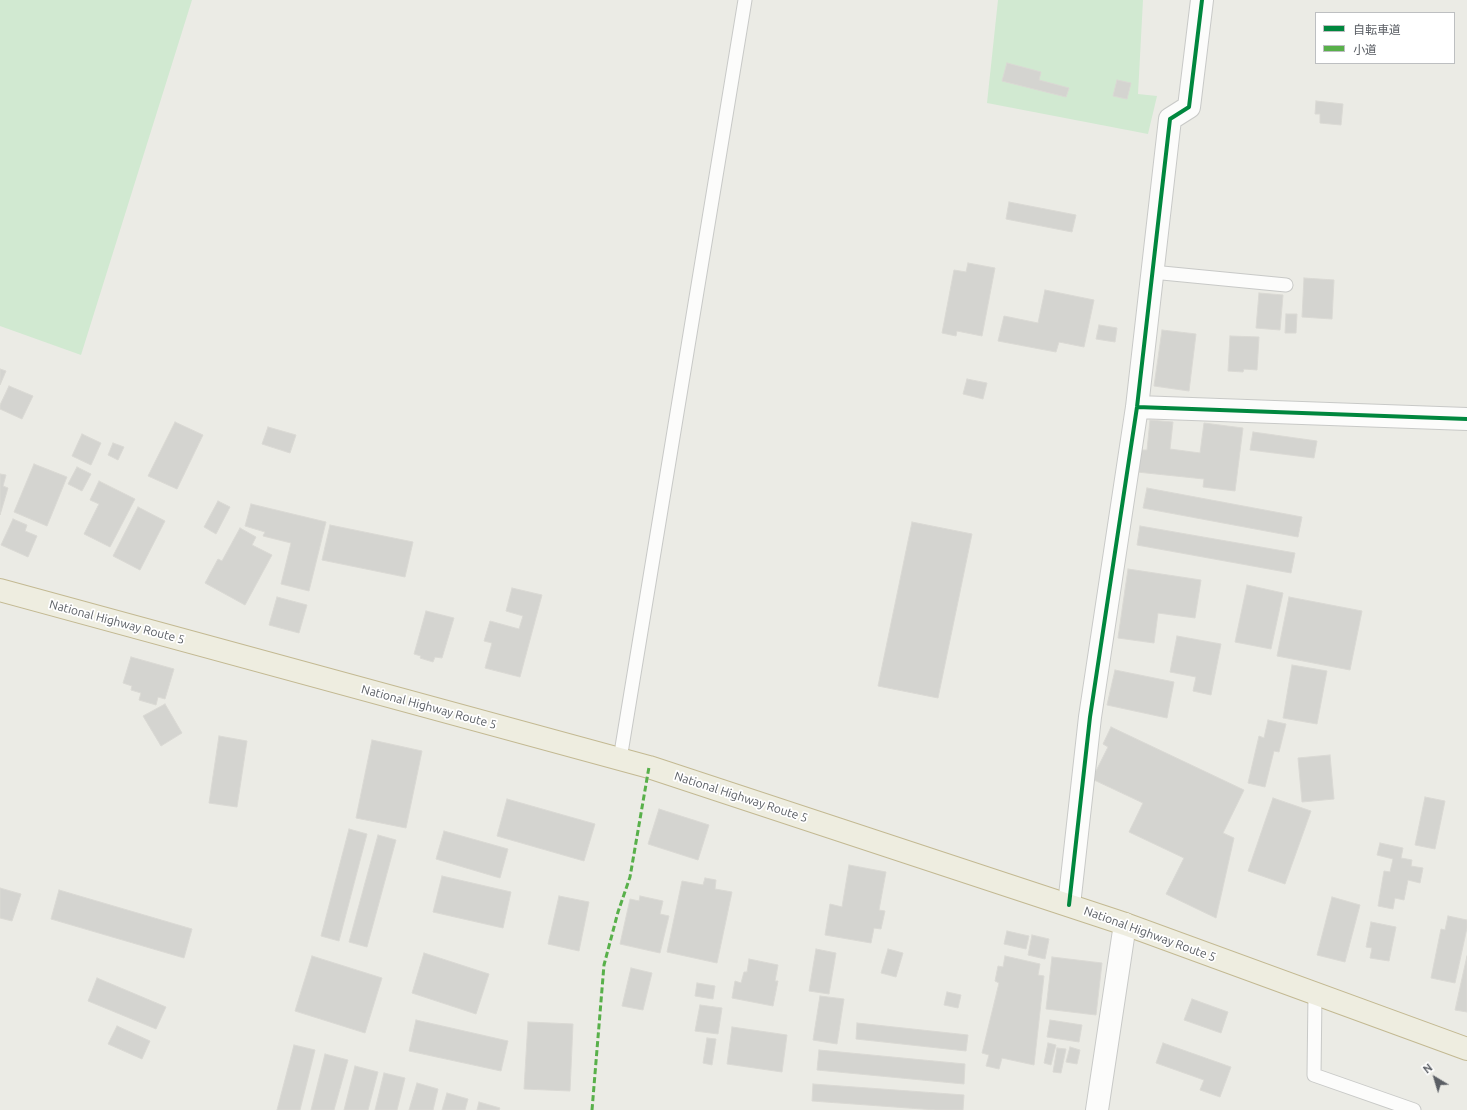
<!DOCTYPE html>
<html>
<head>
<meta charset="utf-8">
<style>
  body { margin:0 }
  #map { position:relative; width:1467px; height:1110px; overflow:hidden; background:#ebebe5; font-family:Ubuntu,"Noto Sans JP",sans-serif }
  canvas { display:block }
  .legend { position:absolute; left:1315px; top:12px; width:140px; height:52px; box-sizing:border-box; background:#fff; border:1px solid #bdbfc1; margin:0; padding:5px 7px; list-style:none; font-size:12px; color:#5a5e64 }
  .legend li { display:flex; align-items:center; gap:8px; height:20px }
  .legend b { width:20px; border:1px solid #bdbfc1 }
  .north { position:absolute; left:1415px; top:1058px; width:40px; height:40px; -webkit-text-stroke:3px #fff; paint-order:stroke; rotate:322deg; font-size:11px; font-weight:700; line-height:16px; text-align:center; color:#5a5e64 }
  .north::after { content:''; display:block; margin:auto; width:14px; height:18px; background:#5a5e64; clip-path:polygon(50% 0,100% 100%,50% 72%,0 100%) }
</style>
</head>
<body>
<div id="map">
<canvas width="1467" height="1110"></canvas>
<ul class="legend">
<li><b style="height:5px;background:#00873e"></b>自転車道</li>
<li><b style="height:5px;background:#58b04a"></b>小道</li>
</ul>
<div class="north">N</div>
</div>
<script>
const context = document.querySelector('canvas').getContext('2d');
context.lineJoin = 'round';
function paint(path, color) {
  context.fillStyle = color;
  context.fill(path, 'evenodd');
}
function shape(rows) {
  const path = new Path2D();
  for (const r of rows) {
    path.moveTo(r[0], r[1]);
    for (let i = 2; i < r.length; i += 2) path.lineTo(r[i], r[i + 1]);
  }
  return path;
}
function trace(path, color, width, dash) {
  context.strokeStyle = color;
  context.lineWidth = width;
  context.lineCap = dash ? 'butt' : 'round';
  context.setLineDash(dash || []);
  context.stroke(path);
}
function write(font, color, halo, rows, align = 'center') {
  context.font = font + ' Ubuntu,sans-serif';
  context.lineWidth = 3.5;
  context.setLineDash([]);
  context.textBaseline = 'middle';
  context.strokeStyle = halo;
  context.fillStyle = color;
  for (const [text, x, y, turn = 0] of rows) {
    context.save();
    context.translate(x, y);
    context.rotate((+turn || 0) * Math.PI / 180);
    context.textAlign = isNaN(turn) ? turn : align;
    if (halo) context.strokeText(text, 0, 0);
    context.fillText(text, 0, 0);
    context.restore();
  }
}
const green = shape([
  [0,0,192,0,81,355,0,326],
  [998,0,1143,0,1138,94,1157,96,1148,134,987,103]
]);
const building = shape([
  [1007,63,1041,72,1039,80,1069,88,1066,97,1002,81,1007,63],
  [1117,80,1131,83,1127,99,1113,96,1117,80],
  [1316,101,1343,104,1341,125,1320,123,1320,114,1315,114,1316,101],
  [1009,202,1076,215,1072,232,1006,219,1009,202],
  [968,263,995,268,982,336,957,331,956,336,942,333,954,270,966,272,968,263],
  [1304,278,1334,280,1332,319,1302,317,1304,278],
  [1045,290,1094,300,1084,347,1059,342,1056,352,998,341,1004,316,1038,323,1045,290],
  [1259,293,1283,295,1280,330,1256,328,1259,293],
  [1286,314,1297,314,1296,333,1285,333,1286,314],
  [1099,325,1117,328,1115,342,1096,339,1099,325],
  [1162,330,1196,334,1189,391,1154,386,1162,330],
  [1230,336,1259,337,1257,370,1244,369,1243,372,1228,371,1230,336],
  [0,369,6,371,0,385,0,369],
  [967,379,987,383,983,399,963,394,967,379],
  [9,386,33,396,22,419,0,409,0,405,9,386],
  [1150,420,1173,422,1170,449,1200,453,1204,423,1243,428,1235,491,1203,487,1204,479,1137,472,1139,450,1147,450,1150,420],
  [175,422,203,435,177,489,148,476,175,422],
  [268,427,296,435,290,453,262,444,268,427],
  [1253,432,1317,441,1314,458,1250,450,1253,432],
  [82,434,101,443,91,465,72,456,82,434],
  [113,443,124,447,118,460,108,455,113,443],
  [34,464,67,477,47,526,14,512,34,464],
  [77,467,91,474,82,491,68,484,77,467],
  [0,474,6,475,3,486,8,488,0,515,0,474],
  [99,481,135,499,110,547,84,534,99,504,90,500,99,481],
  [1147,488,1302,517,1298,537,1143,508,1147,488],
  [218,501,230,507,216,534,204,527,218,501],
  [251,504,326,522,309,591,281,584,291,543,263,536,265,532,245,526,251,504],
  [138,507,165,521,140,570,113,556,138,507],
  [13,519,27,525,25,531,37,536,28,557,1,545,13,519],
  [912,522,972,534,938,698,878,686,912,522],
  [330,525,413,542,405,577,322,560,330,525],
  [1140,526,1295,553,1291,573,1137,545,1140,526],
  [240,528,256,537,252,545,272,555,245,605,205,583,218,559,222,561,240,528],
  [1128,569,1201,580,1195,618,1158,613,1154,643,1118,638,1128,569],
  [1247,585,1283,593,1271,649,1235,642,1247,585],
  [512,588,542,595,520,677,485,668,492,643,484,641,490,621,519,629,523,616,506,611,512,588],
  [277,597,307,605,299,633,269,625,277,597],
  [1289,597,1362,611,1350,670,1277,656,1289,597],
  [426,611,454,618,442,658,435,657,433,662,420,658,421,656,414,654,426,611],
  [1177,636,1221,644,1211,695,1193,691,1196,677,1170,672,1177,636],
  [131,657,174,669,165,699,158,697,156,705,139,700,141,693,131,690,132,686,123,683,131,657],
  [1292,665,1327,671,1317,724,1283,718,1292,665],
  [1115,670,1174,682,1167,718,1107,705,1115,670],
  [165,704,182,733,161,746,143,716,165,704],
  [1268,720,1286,724,1279,752,1274,751,1265,787,1248,783,1259,736,1264,738,1268,720],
  [1111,727,1244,790,1223,833,1234,838,1216,918,1166,894,1184,858,1129,832,1143,803,1092,779,1108,747,1103,744,1111,727],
  [219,736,247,741,237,807,209,803,219,736],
  [372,740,422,751,406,828,356,818,372,740],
  [1330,755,1334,799,1302,802,1298,758,1330,755],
  [1425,797,1445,801,1435,849,1415,845,1425,797],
  [1273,798,1311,811,1285,884,1248,871,1273,798],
  [507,799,595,824,584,861,497,836,507,799],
  [659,809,709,825,698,860,648,844,659,809],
  [349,829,367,834,339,941,321,936,349,829],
  [444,831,508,849,500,878,436,859,444,831],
  [378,835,396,840,367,947,349,942,378,835],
  [1380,843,1403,848,1401,858,1412,860,1411,866,1423,868,1420,883,1408,880,1404,900,1395,898,1393,909,1378,906,1384,871,1390,872,1393,859,1377,855,1380,843],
  [849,865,886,872,879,910,885,911,881,929,874,928,871,943,825,935,830,904,842,907,849,865],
  [442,876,511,892,503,928,433,912,442,876],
  [705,878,716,880,715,889,732,892,717,963,667,952,682,881,703,885,705,878],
  [0,888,21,894,12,921,0,918,0,888],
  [59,890,192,929,184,958,51,919,59,890],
  [559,896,589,902,579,951,548,944,559,896],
  [640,896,663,901,660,914,669,916,660,953,620,944,630,899,639,901,640,896],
  [1332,897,1360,905,1345,962,1317,955,1332,897],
  [1448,916,1467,920,1467,928,1455,983,1431,978,1441,929,1445,930,1448,916],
  [1371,922,1396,927,1389,961,1370,958,1372,948,1366,947,1371,922],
  [1007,931,1029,936,1026,949,1004,944,1007,931],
  [1032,935,1049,939,1045,959,1028,955,1032,935],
  [816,949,836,953,829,994,809,991,816,949],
  [888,949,903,953,896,977,881,973,888,949],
  [424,953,489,974,476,1014,412,993,424,953],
  [312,956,382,978,365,1033,295,1011,312,956],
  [1005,956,1040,964,1038,975,1044,976,1034,1065,1002,1058,999,1069,986,1066,989,1055,982,1053,999,983,995,981,998,966,1003,967,1005,956],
  [1467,956,1467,1012,1455,1010,1467,956],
  [1052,957,1102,963,1096,1015,1046,1009,1052,957],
  [749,959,778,965,775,981,778,981,773,1006,732,998,735,981,741,983,744,972,747,972,749,959],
  [631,968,652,973,643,1010,622,1006,631,968],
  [97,978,166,1007,156,1029,88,1001,97,978],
  [697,983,715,986,713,999,695,996,697,983],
  [947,992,961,995,958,1008,944,1005,947,992],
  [820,996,844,999,837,1044,813,1040,820,996],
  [1192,999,1228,1012,1221,1033,1184,1020,1192,999],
  [700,1005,722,1008,718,1034,695,1031,700,1005],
  [416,1020,508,1041,501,1071,409,1051,416,1020],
  [1050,1020,1082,1025,1079,1042,1047,1037,1050,1020],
  [528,1022,573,1024,570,1091,524,1089,528,1022],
  [857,1023,968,1035,966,1051,856,1039,857,1023],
  [117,1026,150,1041,142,1059,108,1044,117,1026],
  [732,1027,787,1035,782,1072,727,1064,732,1027],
  [707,1038,716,1039,712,1065,703,1063,707,1038],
  [1048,1043,1056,1045,1051,1065,1044,1063,1048,1043],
  [1163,1043,1231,1067,1220,1097,1200,1090,1204,1080,1156,1063,1163,1043],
  [294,1045,315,1050,300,1110,277,1110,294,1045],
  [1070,1047,1080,1050,1077,1064,1066,1062,1070,1047],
  [1057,1048,1066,1049,1061,1073,1053,1072,1057,1048],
  [819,1050,965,1064,964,1084,817,1070,819,1050],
  [325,1054,348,1060,334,1110,311,1110,325,1054],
  [355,1066,378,1072,368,1110,344,1110,355,1066],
  [384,1073,405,1078,397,1110,375,1110,384,1073],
  [417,1083,438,1089,433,1110,409,1110,417,1083],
  [813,1084,964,1095,963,1110,936,1110,812,1101,813,1084],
  [447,1093,468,1099,465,1110,442,1110,447,1093],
  [479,1102,500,1108,499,1110,477,1110,479,1102]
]);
const lane = shape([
  [1152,272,1286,285],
  [620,759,745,0],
  [1315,994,1314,1075,1414,1110]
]);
const street = shape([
  [1137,407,1467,419],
  [1069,905,1090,717,1137,407,1170,119,1189,107,1202,0],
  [1097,1110,1125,924]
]);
const highway = shape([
  [0,590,649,767,1125,924,1467,1049]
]);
const quiet = shape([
  [592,1110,604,965,618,912,630,877,649,767]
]);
const cycleway = shape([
  [1137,407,1467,419],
  [1069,905,1090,717,1137,407,1170,119,1189,107,1202,0]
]);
const streetNames = [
  ["National Highway Route 5",117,622,15],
  ["National Highway Route 5",429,707,15],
  ["National Highway Route 5",741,797,18],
  ["National Highway Route 5",1150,934,20]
];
paint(green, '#d1e9d1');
paint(building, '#d4d4d0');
trace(building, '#dad9d4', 1);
trace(lane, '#c8c9c7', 15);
trace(street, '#c8c9c7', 24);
trace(highway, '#c3b992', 24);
trace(lane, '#fcfcfb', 13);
trace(street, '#fcfcfb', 22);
trace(highway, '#eeede0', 22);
trace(quiet, '#58b04a', 3, [6, 3]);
trace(cycleway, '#00873e', 4);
write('12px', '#5a5e64', '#fff', streetNames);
</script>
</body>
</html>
